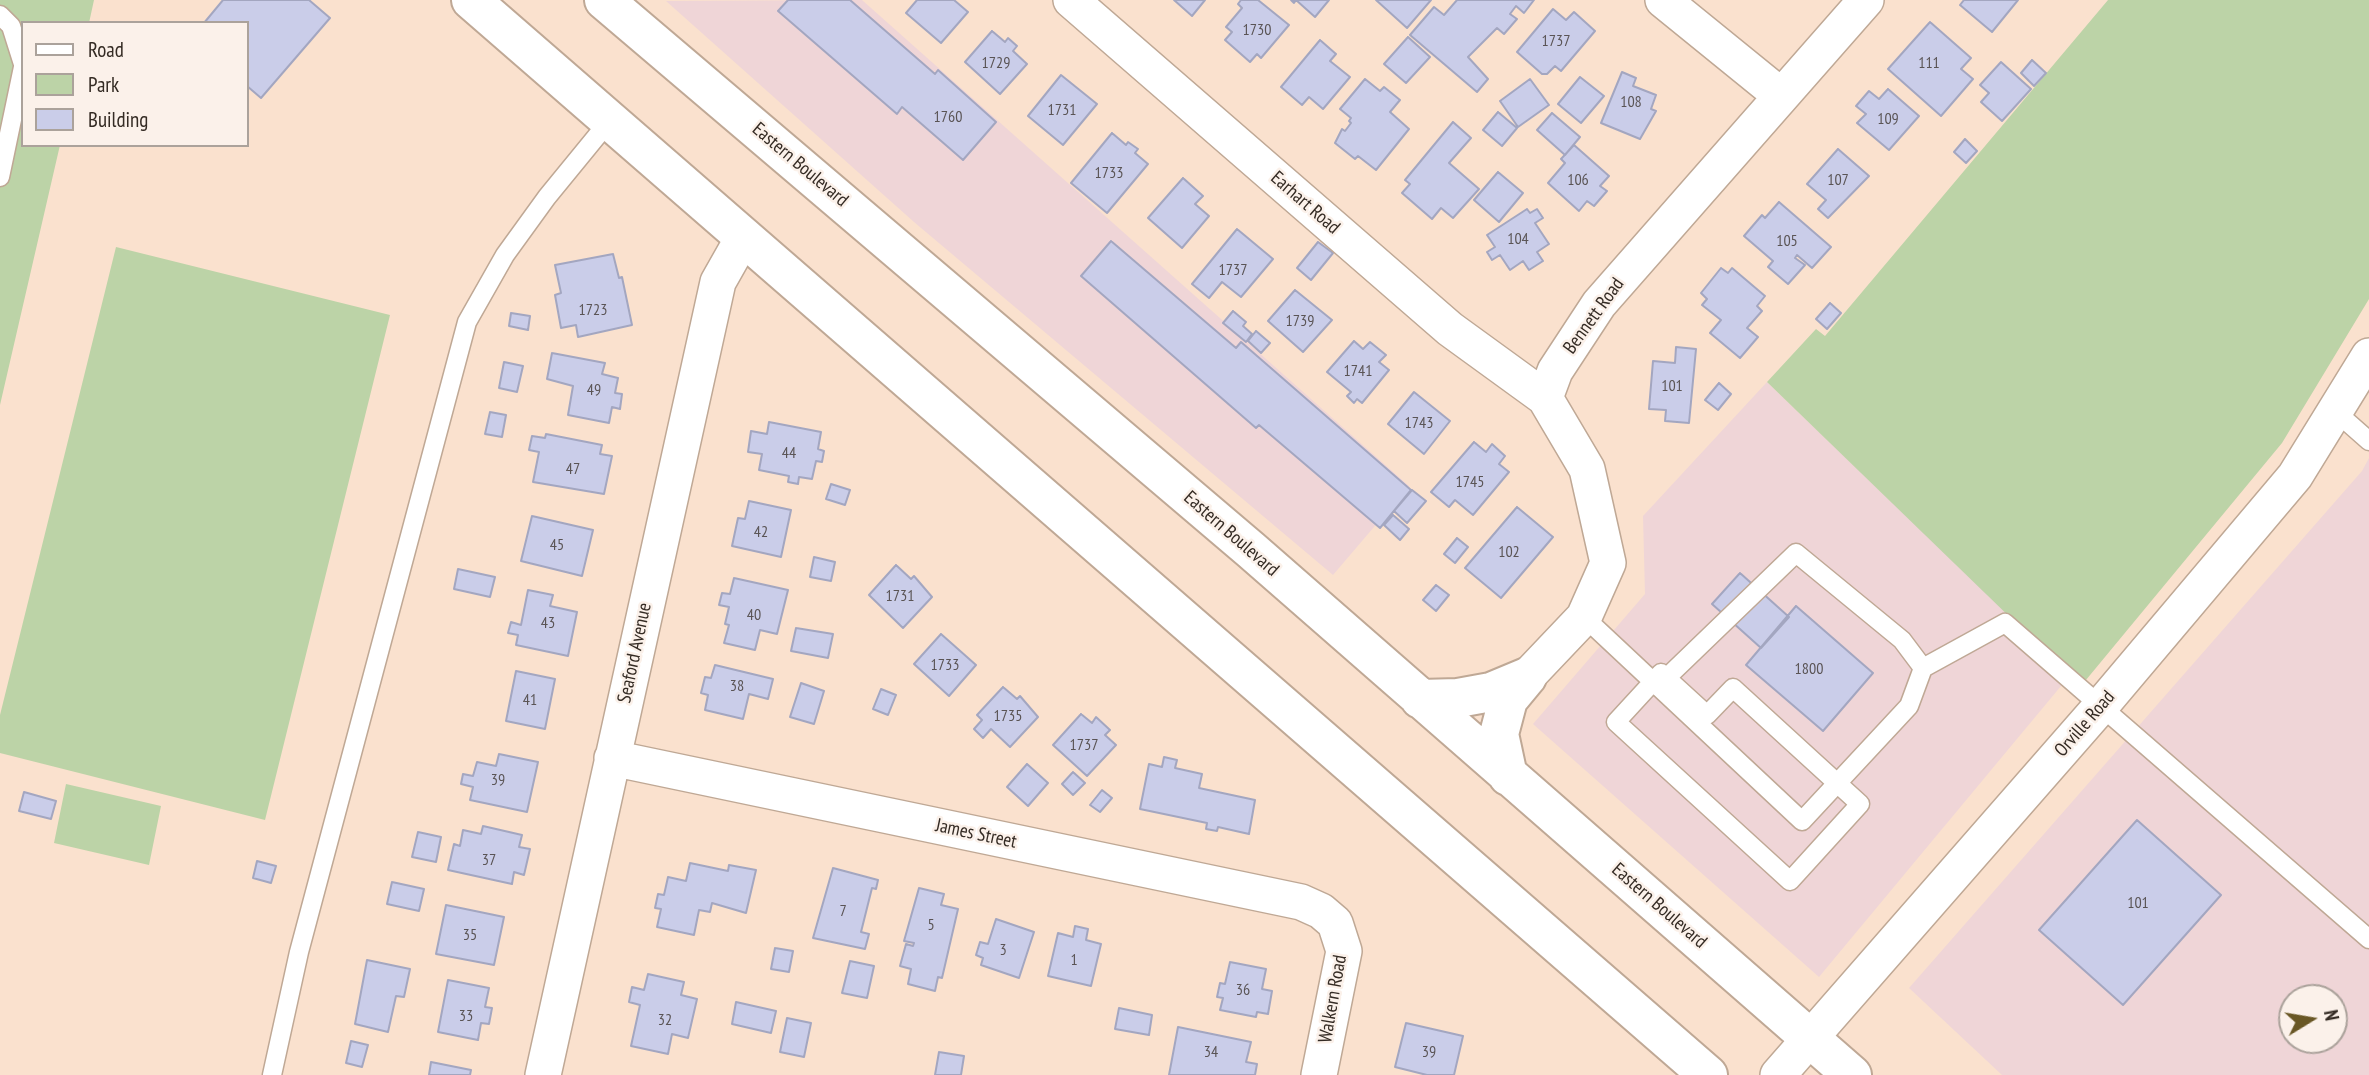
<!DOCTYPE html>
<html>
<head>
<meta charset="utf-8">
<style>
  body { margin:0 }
  #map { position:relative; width:2369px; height:1075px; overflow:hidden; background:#fae1ce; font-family:"PT Sans Narrow",sans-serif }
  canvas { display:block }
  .legend { position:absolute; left:21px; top:21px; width:228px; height:126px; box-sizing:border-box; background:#fbf1ea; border:2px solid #aba29b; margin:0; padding:9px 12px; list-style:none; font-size:21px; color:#342b24 }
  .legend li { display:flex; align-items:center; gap:14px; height:35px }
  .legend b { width:35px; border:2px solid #aba29b }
  .north { position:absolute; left:2278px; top:984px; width:70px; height:70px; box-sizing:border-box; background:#fbf1ea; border:2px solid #aba29b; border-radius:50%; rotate:79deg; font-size:19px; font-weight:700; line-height:28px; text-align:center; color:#342b24 }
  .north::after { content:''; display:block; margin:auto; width:24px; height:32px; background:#695725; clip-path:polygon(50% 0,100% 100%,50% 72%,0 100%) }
</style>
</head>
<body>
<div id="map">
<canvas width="2369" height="1075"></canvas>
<ul class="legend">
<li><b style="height:9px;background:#fff"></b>Road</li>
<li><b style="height:19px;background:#bcd3a7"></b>Park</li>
<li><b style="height:19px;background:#cacde9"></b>Building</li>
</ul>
<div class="north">N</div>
</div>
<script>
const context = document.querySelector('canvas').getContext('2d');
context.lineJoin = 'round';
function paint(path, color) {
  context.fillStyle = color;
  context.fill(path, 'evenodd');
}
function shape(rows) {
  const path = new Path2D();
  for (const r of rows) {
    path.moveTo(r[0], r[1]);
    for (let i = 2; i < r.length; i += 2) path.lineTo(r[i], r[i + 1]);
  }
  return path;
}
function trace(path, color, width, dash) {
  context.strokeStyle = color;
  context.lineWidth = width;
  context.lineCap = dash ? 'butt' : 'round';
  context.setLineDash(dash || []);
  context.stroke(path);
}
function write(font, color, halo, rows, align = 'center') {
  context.font = font + ' "PT Sans Narrow",sans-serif';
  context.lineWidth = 5;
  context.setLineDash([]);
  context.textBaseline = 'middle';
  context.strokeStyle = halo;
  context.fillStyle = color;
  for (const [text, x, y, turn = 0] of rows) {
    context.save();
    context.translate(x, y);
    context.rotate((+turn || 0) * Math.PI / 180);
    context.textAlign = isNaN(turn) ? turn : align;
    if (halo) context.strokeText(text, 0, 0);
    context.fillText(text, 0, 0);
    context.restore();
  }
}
const commercial = shape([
  [862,0,1409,486,1333,575,914,222,666,1],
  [1767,382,2071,674,1819,977,1533,724,1645,594,1643,516],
  [2369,458,2369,1075,2002,1075,1909,988,2362,471],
  [2292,998,2334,998,2334,1040,2292,1040]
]);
const green = shape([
  [0,0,94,0,89,23,23,23,23,145,60,145,0,405],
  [2108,0,2369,0,2369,299,2282,443,2081,686,1767,382,1816,329,1825,336],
  [116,247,390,315,265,820,0,753,0,715],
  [66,784,161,806,149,865,54,843]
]);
const building = shape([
  [223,0,309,0,330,18,261,98,247,86,247,23,204,23,223,0],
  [788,0,850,0,935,74,938,70,996,122,963,160,902,107,897,114,778,11,788,0],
  [917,0,954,0,968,12,941,43,906,13,917,0],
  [1174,0,1205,0,1192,16,1174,0],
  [1241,0,1258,0,1289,25,1261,58,1257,54,1250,62,1225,40,1232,32,1226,27,1242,8,1238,4,1241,0],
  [1291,0,1329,0,1315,17,1296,0,1294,3,1291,0],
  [1376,0,1431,0,1407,28,1376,0],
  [1457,0,1534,0,1524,13,1516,6,1510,14,1517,19,1504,34,1497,28,1468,57,1488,79,1477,92,1410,35,1434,7,1444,15,1457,0],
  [1964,0,2018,0,1992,32,1960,5,1964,0],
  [1553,9,1566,20,1574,12,1595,31,1561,71,1555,66,1547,74,1542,74,1517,52,1553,9],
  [1930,22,1971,58,1961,69,1973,79,1941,116,1888,69,1930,22],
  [992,31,1005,42,1008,38,1017,46,1013,51,1027,64,1000,94,965,62,992,31],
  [1408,37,1430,57,1406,83,1384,64,1408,37],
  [1320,40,1336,54,1330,61,1350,77,1323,109,1309,97,1302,105,1281,87,1320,40],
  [2032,60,2046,73,2034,86,2021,73,2032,60],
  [2001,62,2031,89,2002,121,1981,102,1989,93,1980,85,2001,62],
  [1622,72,1636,78,1633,86,1656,95,1651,109,1656,111,1640,139,1601,123,1622,72],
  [1061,75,1097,104,1063,145,1028,116,1061,75],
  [1580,77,1604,96,1581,123,1558,104,1580,77],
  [1365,79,1380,91,1384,87,1400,100,1390,112,1409,129,1376,170,1358,156,1355,159,1335,143,1342,129,1345,131,1351,123,1349,121,1351,118,1340,109,1365,79],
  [1530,79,1549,105,1518,127,1500,101,1530,79],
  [1888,89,1919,116,1889,150,1857,123,1866,114,1856,106,1869,91,1879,99,1888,89],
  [1498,112,1517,128,1502,146,1483,130,1498,112],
  [1552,113,1580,137,1565,155,1537,130,1552,113],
  [1453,122,1471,138,1449,163,1479,189,1453,218,1441,208,1432,219,1402,193,1410,184,1405,180,1453,122],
  [1112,133,1126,145,1128,142,1138,149,1135,153,1148,164,1107,213,1071,183,1112,133],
  [1965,139,1977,151,1966,163,1954,152,1965,139],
  [1574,145,1609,176,1600,186,1607,191,1594,206,1587,201,1579,211,1548,183,1565,163,1561,159,1574,145],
  [1838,149,1869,176,1828,218,1818,209,1826,200,1807,184,1838,149],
  [1498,172,1523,193,1499,222,1474,200,1498,172],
  [1183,178,1203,196,1195,204,1209,216,1182,248,1148,218,1183,178],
  [1779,202,1831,247,1812,268,1797,255,1795,258,1805,265,1788,284,1768,267,1773,261,1744,236,1762,215,1765,218,1779,202],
  [1527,209,1530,213,1537,209,1543,218,1535,223,1549,244,1537,252,1543,261,1529,270,1523,261,1510,270,1500,255,1492,260,1487,252,1495,247,1487,235,1527,209],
  [1237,229,1273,259,1241,297,1222,282,1209,298,1192,284,1237,229],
  [1111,241,1236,348,1241,342,1411,490,1380,528,1259,425,1256,428,1081,276,1111,241],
  [1318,242,1333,253,1311,280,1297,268,1318,242],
  [613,254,619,278,622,277,632,325,578,337,576,325,561,328,555,295,561,293,555,265,613,254],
  [1721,268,1728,273,1732,268,1765,296,1757,306,1762,311,1747,328,1758,337,1740,358,1710,333,1721,320,1702,305,1707,299,1701,293,1721,268],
  [1295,290,1332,320,1303,352,1268,321,1295,290],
  [1830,303,1841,313,1827,329,1816,319,1830,303],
  [1233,311,1246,322,1243,326,1252,334,1246,342,1223,323,1233,311],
  [511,313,530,316,528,330,509,326,511,313],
  [1256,331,1270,343,1261,353,1248,341,1256,331],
  [1354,341,1363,349,1370,342,1386,355,1379,362,1389,370,1362,403,1357,399,1354,403,1347,396,1351,392,1327,372,1354,341],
  [1676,347,1696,349,1689,423,1665,421,1666,410,1649,409,1653,361,1675,363,1676,347],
  [552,353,605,363,602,374,618,378,615,393,622,394,620,409,612,407,609,423,568,415,573,386,547,379,552,353],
  [504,362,523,366,517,392,499,388,504,362],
  [1719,383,1731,394,1718,410,1705,400,1719,383],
  [1414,392,1450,421,1424,454,1388,424,1414,392],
  [490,412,506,415,502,437,485,434,490,412],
  [769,422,821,432,818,449,824,451,822,462,816,461,812,479,799,477,798,484,788,482,789,476,759,470,762,454,748,452,751,431,767,434,769,422],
  [546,434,602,445,600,454,612,456,604,494,533,482,539,452,529,450,532,436,545,438,546,434],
  [1474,442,1486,452,1492,444,1505,456,1499,464,1509,472,1473,515,1455,500,1449,507,1431,492,1474,442],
  [831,484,850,490,845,505,826,499,831,484],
  [1412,490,1426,501,1407,523,1394,511,1412,490],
  [749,501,791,510,781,557,732,546,738,518,745,519,749,501],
  [1517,507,1553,537,1501,598,1465,568,1517,507],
  [1393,515,1409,529,1400,540,1384,525,1393,515],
  [532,516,593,530,582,576,521,561,532,516],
  [1457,538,1468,547,1455,563,1444,554,1457,538],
  [814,557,835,562,831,581,810,577,814,557],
  [896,565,911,579,914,576,932,597,903,628,869,595,896,565],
  [458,569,495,577,490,597,454,589,458,569],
  [1740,573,1789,617,1761,648,1712,604,1740,573],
  [734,578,788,590,777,634,760,630,755,650,724,643,729,625,725,624,729,607,719,605,722,593,730,594,734,578],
  [1436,585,1449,595,1436,611,1423,600,1436,585],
  [528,590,553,595,550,606,577,612,568,656,516,645,518,635,508,633,511,622,521,625,528,590],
  [1796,606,1873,673,1823,731,1746,665,1796,606],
  [796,628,833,634,828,658,791,651,796,628],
  [941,634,976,665,949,696,914,664,941,634],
  [715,665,773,679,768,699,749,694,743,719,705,710,708,695,701,693,705,677,711,678,715,665],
  [516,671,555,679,545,729,506,721,516,671],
  [801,683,824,691,814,724,790,717,801,683],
  [1003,687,1017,699,1020,696,1038,717,1010,747,991,729,983,738,974,729,982,720,977,715,1003,687],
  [881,689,896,695,888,715,873,709,881,689],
  [1081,714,1092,723,1096,717,1110,730,1105,735,1116,745,1087,776,1053,745,1081,714],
  [499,754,538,762,527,812,470,800,473,787,461,784,463,774,473,776,477,762,496,766,499,754],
  [1164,757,1177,760,1175,768,1202,774,1199,788,1255,800,1249,834,1218,827,1217,831,1206,829,1207,823,1140,809,1149,764,1162,767,1164,757],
  [1027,764,1048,783,1028,806,1007,787,1027,764],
  [1073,772,1085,783,1073,795,1062,784,1073,772],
  [1102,790,1112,798,1100,812,1090,805,1102,790],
  [24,792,56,801,51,819,19,811,24,792],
  [2137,820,2221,895,2123,1005,2039,930,2137,820],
  [483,826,522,835,519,847,530,849,524,875,514,872,512,884,448,870,454,844,460,846,463,830,481,834,483,826],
  [418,832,441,837,436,862,412,857,418,832],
  [257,861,276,866,271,883,253,878,257,861],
  [690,863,728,871,729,865,756,870,746,913,712,903,710,912,699,910,694,935,657,927,661,909,655,908,658,894,664,895,668,877,686,881,690,863],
  [833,868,878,880,876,889,872,888,861,932,869,934,865,949,813,938,833,868],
  [392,882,424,889,419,911,387,904,392,882],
  [919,888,944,894,941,905,958,909,942,978,938,977,935,991,908,984,911,969,900,966,906,944,913,946,914,943,904,941,919,888],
  [446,905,504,917,494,965,436,954,446,905],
  [996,919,1034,932,1019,978,981,965,983,958,976,955,980,942,988,944,996,919],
  [1075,926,1088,929,1086,940,1101,944,1091,986,1048,976,1058,933,1073,937,1075,926],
  [775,948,793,951,789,972,771,969,775,948],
  [367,960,410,969,404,997,396,996,388,1032,355,1024,367,960],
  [850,961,874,966,867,998,842,993,850,961],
  [1230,962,1266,969,1262,989,1272,991,1268,1014,1257,1012,1256,1017,1220,1010,1223,998,1217,997,1220,983,1225,984,1230,962],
  [648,974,684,982,681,995,697,999,688,1038,672,1034,668,1054,631,1046,640,1005,629,1002,632,987,644,990,648,974],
  [448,980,489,988,485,1007,492,1008,489,1024,481,1023,478,1040,438,1032,448,980],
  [736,1002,776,1011,771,1033,732,1024,736,1002],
  [1119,1008,1152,1015,1149,1035,1115,1029,1119,1008],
  [787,1018,811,1023,804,1057,780,1052,787,1018],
  [1406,1023,1463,1036,1454,1075,1427,1075,1395,1067,1406,1023],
  [1178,1027,1251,1042,1246,1062,1257,1064,1255,1075,1169,1075,1178,1027],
  [351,1041,368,1045,362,1067,346,1063,351,1041],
  [939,1052,964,1056,961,1075,935,1075,939,1052],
  [431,1062,471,1070,470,1075,429,1075,431,1062]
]);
const lane = shape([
  [0,15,11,26,23,64],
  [0,177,23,67],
  [2335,411,2369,441],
  [1584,617,1802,821,1909,706,1923,668,2005,623,2369,939],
  [1661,673,1707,715,1733,688,1860,804,1790,881,1616,722,1661,673],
  [1658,686,1796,553,1902,640,1923,668],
  [272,1075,299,952,467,322,505,255,547,197,610,120]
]);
const street = shape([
  [1071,0,1450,329,1545,398],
  [1663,0,1780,95],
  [1527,677,1584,617,1608,563,1587,469,1545,398,1555,371,1599,304,1866,0],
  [612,758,1301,902,1321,911,1335,923,1344,951,1319,1075],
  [543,1075,718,282,744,236],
  [1778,1075,2100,707,2295,476,2369,356]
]);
const primary = shape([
  [471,0,1708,1075],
  [604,0,1251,550,1852,1075],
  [1420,699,1458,698,1491,692,1527,677],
  [1508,776,1499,734,1508,700,1527,677]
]);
const numberNames = [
  ["1730",1257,30],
  ["1737",1556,41],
  ["1729",996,63],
  ["111",1929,63],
  ["108",1631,102],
  ["1731",1062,110],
  ["1760",948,117],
  ["109",1888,119],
  ["1733",1109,173],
  ["106",1578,180],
  ["107",1838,180],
  ["104",1518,239],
  ["105",1787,241],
  ["1737",1233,270],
  ["1723",593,310],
  ["1739",1300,321],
  ["1741",1358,371],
  ["101",1672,386],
  ["49",594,390],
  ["1743",1419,423],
  ["44",789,453],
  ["47",573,469],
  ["1745",1470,482],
  ["42",761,532],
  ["45",557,545],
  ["102",1509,552],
  ["1731",900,596],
  ["40",754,615],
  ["43",548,623],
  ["1733",945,665],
  ["1800",1809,669],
  ["38",737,686],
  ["41",530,700],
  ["1735",1008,716],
  ["1737",1084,745],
  ["39",498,780],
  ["37",489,860],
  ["101",2138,903],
  ["7",843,911],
  ["5",931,925],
  ["35",470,935],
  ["3",1003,950],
  ["1",1074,960],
  ["36",1243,990],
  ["33",466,1016],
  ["32",665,1020],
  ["34",1211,1052],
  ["39",1429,1052]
];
const streetNames = [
  ["Eastern Boulevard",800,165,40],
  ["Earhart Road",1305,203,41],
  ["Bennett Road",1594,316,-54],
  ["Eastern Boulevard",1231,534,41],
  ["Seaford Avenue",635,653,-78],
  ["Orville Road",2085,724,-49],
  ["James Street",976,834,12],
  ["Eastern Boulevard",1659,906,41],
  ["Walkern Road",1333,999,-80]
];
paint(commercial, '#efd5d7');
paint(green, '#bcd3a7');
paint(building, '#cacde9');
trace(building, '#a3a6c0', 2);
trace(lane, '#bfa895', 21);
trace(street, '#bfa895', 38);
trace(primary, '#bfa895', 42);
trace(lane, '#fff', 18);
trace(street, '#fff', 35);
trace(primary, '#fff', 38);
write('16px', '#5a5455', null, numberNames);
write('19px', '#342b24', '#fbf1ea', streetNames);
</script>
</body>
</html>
